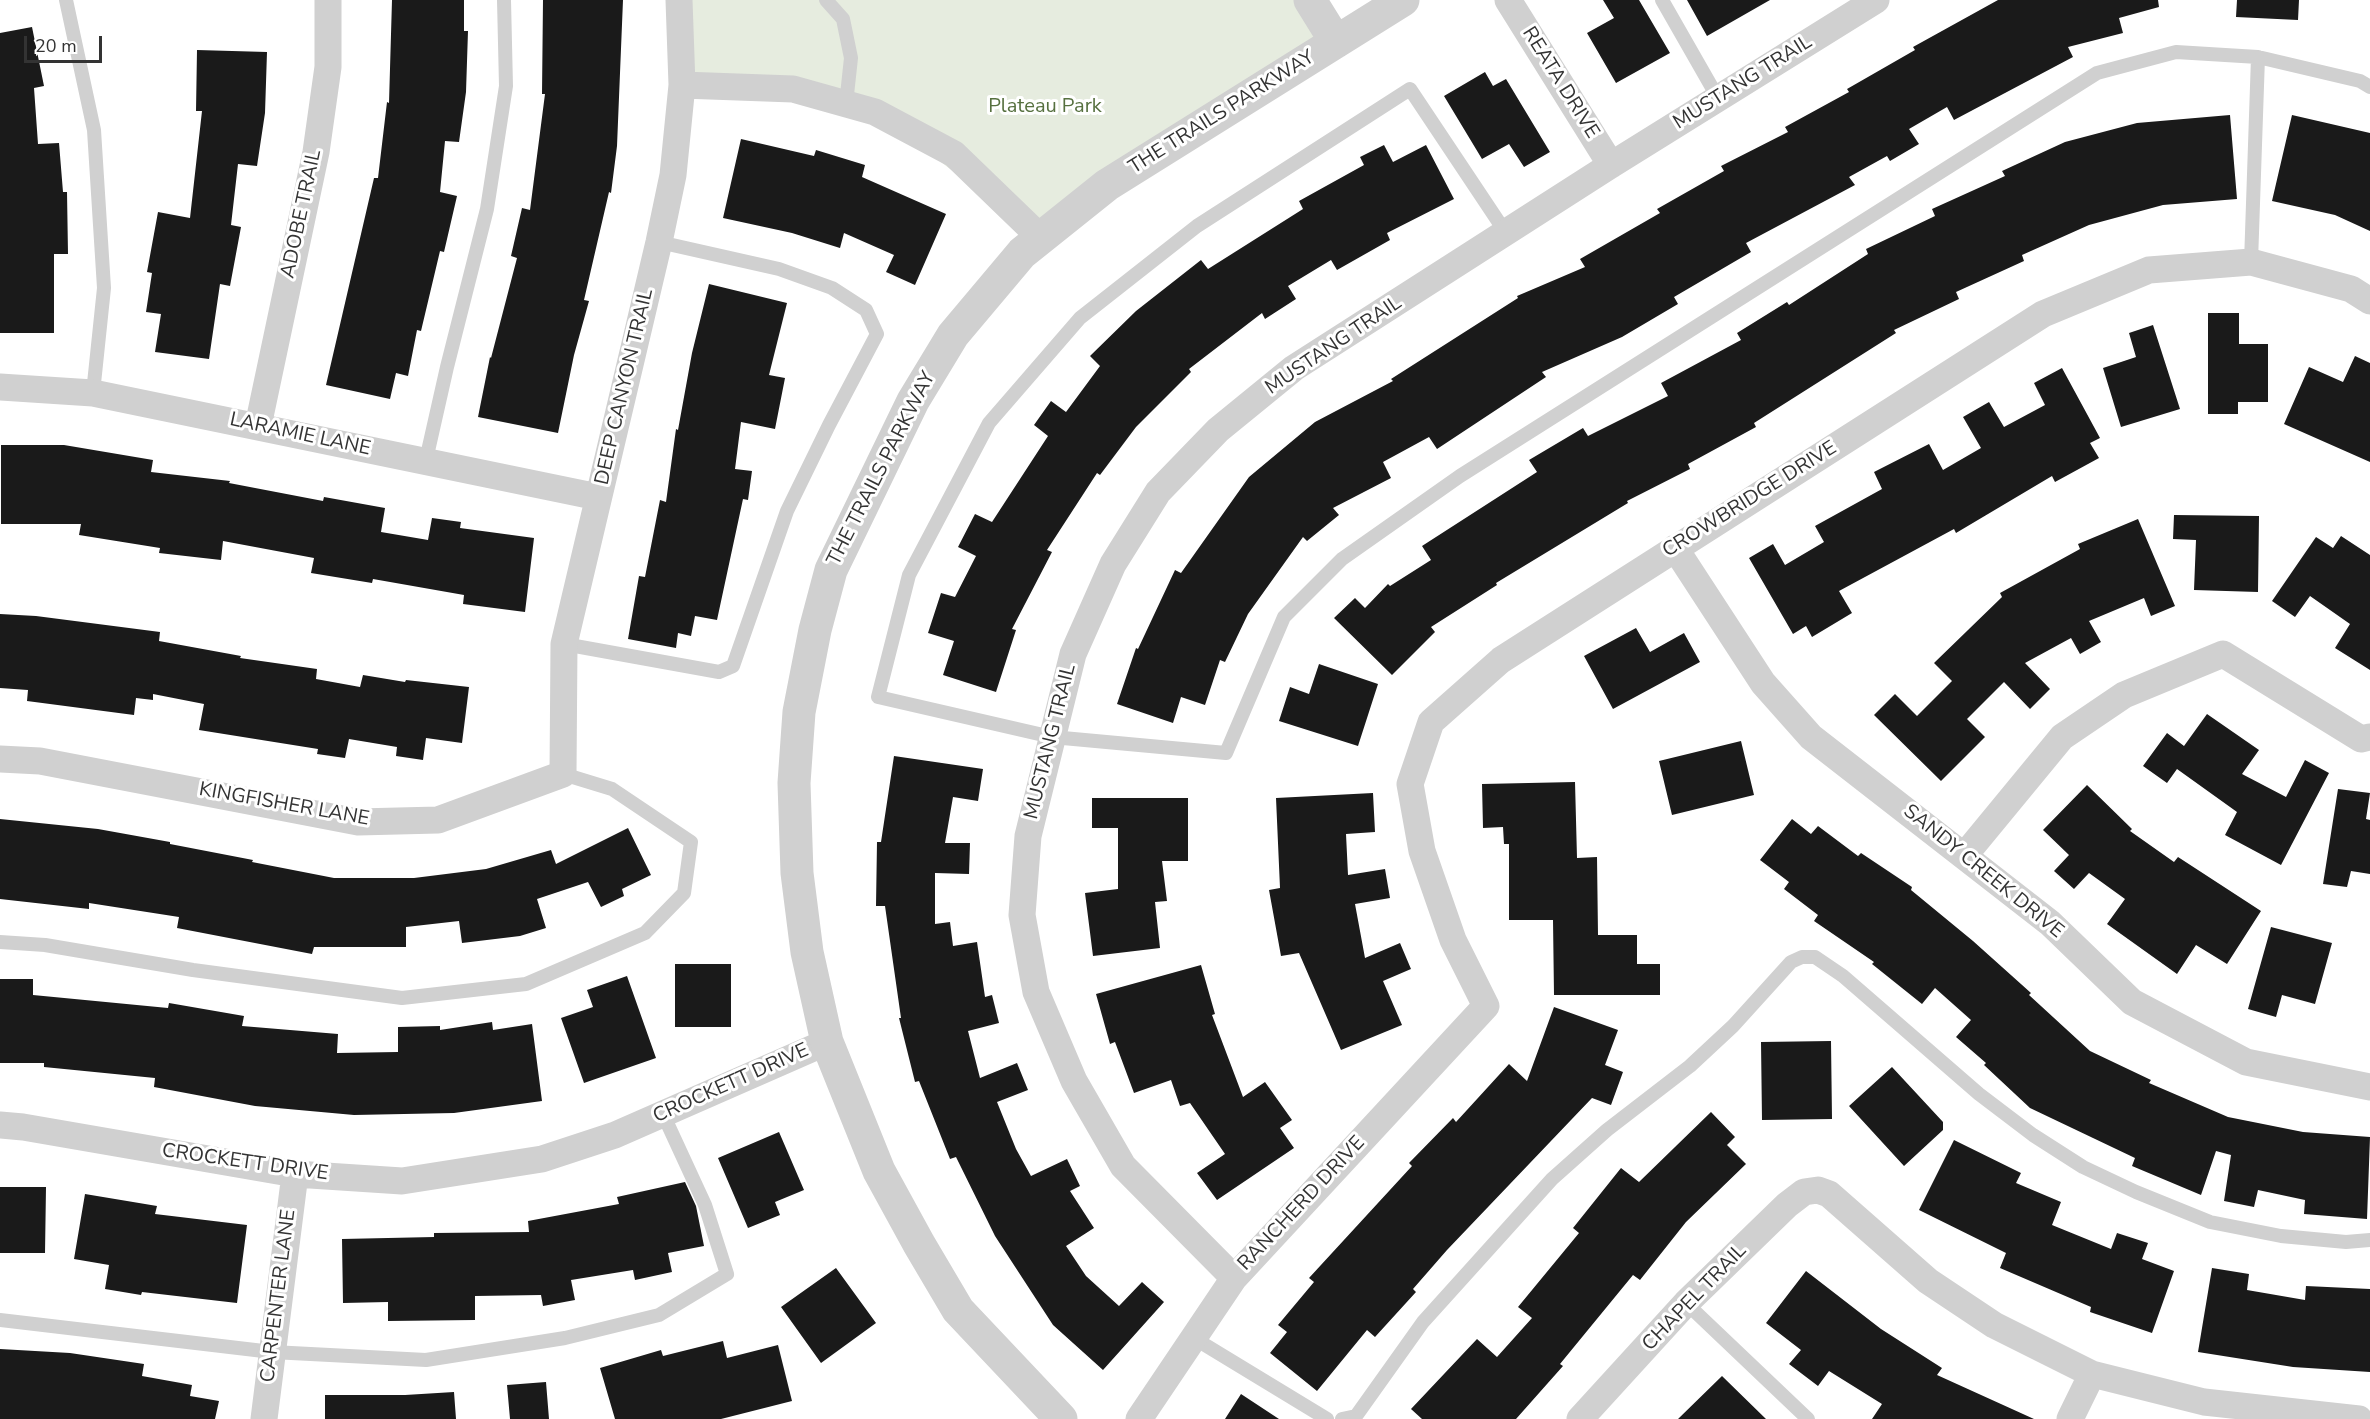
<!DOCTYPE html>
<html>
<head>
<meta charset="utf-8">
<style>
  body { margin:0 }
  #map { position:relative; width:2370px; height:1419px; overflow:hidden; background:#fff; font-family:"Nunito Sans",sans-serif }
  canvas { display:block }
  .scale { position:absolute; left:24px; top:36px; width:78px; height:27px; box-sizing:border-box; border:3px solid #333; border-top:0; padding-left:8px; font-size:18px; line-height:21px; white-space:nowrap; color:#333; -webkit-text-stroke:4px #fff; paint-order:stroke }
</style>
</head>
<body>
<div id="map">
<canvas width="2370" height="1419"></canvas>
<div class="scale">20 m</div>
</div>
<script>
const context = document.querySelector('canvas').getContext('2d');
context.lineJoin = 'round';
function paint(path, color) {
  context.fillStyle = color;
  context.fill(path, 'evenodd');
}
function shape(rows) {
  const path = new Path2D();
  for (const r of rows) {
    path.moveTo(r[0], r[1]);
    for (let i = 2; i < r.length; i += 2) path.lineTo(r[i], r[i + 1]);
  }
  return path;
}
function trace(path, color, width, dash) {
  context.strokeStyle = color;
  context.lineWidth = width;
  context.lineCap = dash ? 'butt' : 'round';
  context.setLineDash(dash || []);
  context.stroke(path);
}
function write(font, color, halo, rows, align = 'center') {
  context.font = font + ' "Nunito Sans",sans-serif';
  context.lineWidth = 6;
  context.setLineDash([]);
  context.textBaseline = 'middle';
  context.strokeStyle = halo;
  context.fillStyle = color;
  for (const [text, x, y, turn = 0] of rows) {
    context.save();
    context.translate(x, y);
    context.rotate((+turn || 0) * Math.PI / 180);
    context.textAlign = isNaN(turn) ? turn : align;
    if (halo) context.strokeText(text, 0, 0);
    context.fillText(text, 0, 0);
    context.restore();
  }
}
const green = shape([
  [676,0,1309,0,1336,42,1041,238,875,112,682,85]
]);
const building = shape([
  [392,0,464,0,464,31,468,31,466,92,459,142,445,141,440,192,457,196,444,252,440,251,421,331,417,330,408,376,396,373,390,399,326,385,374,178,378,178,387,102,389,103],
  [543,0,623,0,617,146,611,193,609,192,584,300,589,301,574,355,558,433,478,417,490,357,491,358,517,258,511,256,522,208,530,210,545,94,542,94],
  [1603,0,1639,0,1670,53,1616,83,1587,33,1614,18],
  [1687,0,1770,0,1707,36],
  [1998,0,2158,0,2159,7,2119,18,2123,33,2068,47,2073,57,1954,120,1947,107,1909,129,1919,144,1890,161,1887,156,1849,177,1855,185,1746,243,1751,252,1674,297,1678,304,1622,337,1542,372,1546,377,1437,449,1429,437,1383,462,1391,478,1333,508,1339,515,1307,541,1303,537,1248,614,1225,662,1220,660,1205,705,1181,697,1173,723,1117,704,1136,648,1138,649,1175,570,1181,573,1249,477,1315,422,1393,381,1391,379,1518,298,1517,296,1585,267,1580,259,1660,213,1657,209,1724,171,1721,166,1788,132,1785,127,1849,92,1847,89,1915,50,1913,47],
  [2237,0,2299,0,2298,20,2236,17],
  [32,27,44,86,34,88,38,144,59,143,63,192,67,192,68,254,54,254,54,333,0,333,0,33],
  [197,50,267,52,265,113,257,166,238,164,231,225,241,227,230,286,220,284,209,359,155,352,161,314,146,312,152,273,147,272,158,212,190,218,202,111,196,111],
  [1485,72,1493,86,1506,79,1550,152,1524,167,1509,144,1482,159,1444,96],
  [2230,115,2237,199,2163,205,2089,225,2022,255,2024,261,1956,292,1959,299,1894,330,1896,333,1754,423,1756,427,1688,464,1690,469,1627,501,1628,503,1496,583,1497,585,1431,627,1435,632,1392,675,1334,618,1355,598,1365,608,1388,584,1390,586,1431,560,1422,546,1537,472,1529,460,1583,428,1588,436,1668,396,1661,383,1741,340,1737,333,1787,302,1789,305,1868,254,1866,249,1935,216,1932,209,2005,176,2002,171,2065,142,2137,123],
  [2292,115,2370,133,2370,231,2335,215,2272,201],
  [741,139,814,156,816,150,865,165,862,177,946,214,915,285,886,272,894,255,844,233,840,248,792,233,723,218],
  [1384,145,1393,162,1426,145,1454,199,1387,233,1390,240,1337,270,1331,260,1288,286,1296,299,1265,319,1262,313,1189,369,1191,372,1136,427,1100,475,1097,473,1047,550,1052,552,1012,629,1016,630,996,692,943,675,954,641,928,633,941,593,955,597,976,556,958,547,975,514,992,522,1048,436,1034,425,1051,401,1066,412,1100,366,1090,356,1136,311,1201,260,1208,269,1303,209,1299,201,1364,165,1360,157],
  [709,284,787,303,769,375,785,378,775,429,741,422,735,469,752,471,748,500,743,499,717,620,695,616,691,636,678,633,676,648,628,639,639,576,645,577,660,500,666,502,676,429,678,430,692,353],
  [2208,313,2239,313,2239,344,2268,344,2268,402,2238,402,2238,414,2208,414],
  [2153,325,2180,409,2121,427,2103,368,2136,357,2129,333],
  [2355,356,2370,363,2370,462,2284,424,2309,367,2343,382],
  [2062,368,2100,438,2090,443,2099,458,2055,482,2052,476,1956,533,1954,529,1839,591,1852,613,1812,637,1806,626,1793,634,1749,558,1773,544,1785,565,1824,542,1815,526,1882,489,1874,472,1929,444,1943,470,1981,448,1963,417,1989,402,2004,427,2045,405,2034,383],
  [1,445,64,445,153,460,151,472,230,481,229,483,323,501,324,497,385,508,381,532,428,540,432,518,461,522,460,528,534,538,525,612,463,604,464,595,373,579,372,583,311,573,314,558,223,541,221,560,159,553,160,548,79,535,81,524,1,524],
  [2174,515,2259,516,2258,592,2194,590,2196,540,2173,539],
  [2138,519,2175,606,2151,616,2144,598,2089,621,2101,642,2080,654,2071,638,2025,663,2050,689,2030,709,2004,682,1967,719,1985,737,1941,781,1874,715,1895,694,1917,716,1952,681,1934,663,2002,597,2000,593,2080,549,2078,544],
  [2341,536,2370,555,2370,670,2335,648,2350,624,2310,596,2295,617,2272,601,2316,537,2333,548],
  [0,614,36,616,160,632,159,641,241,656,240,658,317,669,316,679,360,687,363,675,405,682,406,680,469,687,462,743,426,738,423,760,396,756,397,747,349,739,345,758,317,754,318,749,199,730,204,704,153,694,153,700,136,698,134,715,27,701,28,690,0,688],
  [1636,628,1650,652,1684,633,1700,662,1613,709,1584,656],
  [1319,664,1378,684,1358,746,1279,721,1290,687,1309,694],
  [2207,714,2259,750,2242,774,2286,797,2305,760,2329,773,2281,865,2225,835,2237,812,2177,769,2167,783,2143,766,2167,733,2184,746],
  [1741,741,1754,795,1672,815,1659,761],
  [894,756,983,769,978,801,953,797,945,843,970,843,969,874,935,873,935,924,950,922,953,946,977,942,985,997,992,995,999,1023,968,1031,980,1078,1017,1063,1028,1090,997,1102,1016,1149,1031,1176,1067,1159,1080,1186,1070,1191,1094,1228,1066,1246,1086,1276,1119,1306,1142,1282,1164,1302,1103,1370,1053,1325,995,1236,956,1157,950,1159,919,1081,915,1082,899,1018,901,1018,885,906,876,906,877,842,881,842],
  [1575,782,1577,858,1597,857,1598,935,1637,935,1637,964,1660,964,1660,995,1554,995,1553,920,1509,920,1509,844,1504,844,1503,827,1483,828,1482,784],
  [2087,785,2132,829,2130,831,2174,862,2178,857,2261,911,2227,964,2196,945,2177,974,2107,924,2125,899,2089,873,2074,889,2054,871,2069,855,2043,830],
  [2338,789,2370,793,2366,819,2370,820,2370,874,2351,871,2347,887,2323,884],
  [1373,793,1375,832,1346,834,1348,875,1385,869,1390,898,1355,904,1365,958,1400,943,1411,969,1383,981,1402,1025,1341,1050,1299,953,1281,956,1269,890,1280,888,1276,798],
  [1092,798,1188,798,1188,861,1162,861,1167,901,1155,902,1160,948,1093,956,1085,893,1118,889,1118,828,1092,828],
  [0,819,98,829,170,842,170,844,253,860,252,862,334,878,414,878,486,869,551,850,556,864,628,828,651,875,622,889,624,896,601,907,588,882,537,899,546,928,520,936,462,943,459,921,406,927,406,947,314,947,312,954,177,928,179,917,89,903,89,909,0,899],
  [1792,819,1811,834,1818,826,1858,856,1861,853,1912,887,1911,890,1973,941,2031,993,2029,995,2090,1051,2151,1080,2149,1083,2228,1117,2303,1132,2370,1137,2367,1219,2304,1214,2305,1200,2258,1190,2254,1207,2224,1201,2231,1155,2216,1151,2201,1195,2132,1166,2135,1158,2030,1108,1984,1065,1986,1063,1956,1037,1971,1020,1935,988,1922,1004,1872,964,1874,962,1814,921,1818,915,1784,889,1789,882,1760,860],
  [2271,927,2332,943,2315,1004,2282,995,2276,1017,2248,1009],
  [675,964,731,964,731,1027,675,1027],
  [1201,965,1215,1014,1212,1015,1243,1097,1265,1082,1292,1120,1280,1128,1294,1148,1217,1200,1197,1173,1225,1154,1190,1103,1180,1106,1171,1080,1134,1093,1115,1042,1110,1044,1096,994],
  [627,976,656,1058,584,1083,561,1018,593,1007,587,990],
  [0,979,33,979,33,995,168,1008,169,1003,244,1016,242,1026,338,1034,337,1053,398,1052,398,1027,440,1026,440,1030,492,1022,493,1030,532,1024,542,1101,454,1113,354,1115,255,1106,154,1087,155,1078,44,1067,44,1063,0,1063],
  [1554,1007,1618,1030,1605,1065,1623,1072,1611,1105,1592,1098,1447,1250,1413,1289,1416,1292,1375,1337,1367,1330,1317,1391,1270,1353,1287,1332,1278,1325,1314,1282,1309,1278,1412,1166,1409,1163,1453,1118,1456,1122,1509,1064,1527,1081],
  [1831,1041,1832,1119,1762,1120,1761,1042],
  [1892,1067,1943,1122,1943,1130,1904,1166,1849,1106],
  [1711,1112,1735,1137,1727,1145,1746,1164,1686,1222,1640,1280,1633,1275,1560,1364,1563,1366,1516,1419,1422,1419,1411,1409,1477,1339,1497,1357,1532,1318,1518,1307,1579,1233,1573,1228,1621,1168,1639,1182],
  [779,1132,804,1190,775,1202,780,1215,748,1228,718,1158],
  [1954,1140,2021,1173,2016,1183,2061,1202,2052,1225,2111,1249,2117,1233,2148,1243,2142,1259,2174,1271,2152,1333,2090,1312,2091,1307,2000,1268,2006,1253,1919,1210],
  [685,1182,696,1206,704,1246,668,1253,672,1272,635,1280,633,1270,571,1280,575,1300,543,1306,541,1295,475,1296,475,1320,388,1321,388,1302,343,1303,342,1239,434,1237,434,1233,529,1232,528,1221,619,1204,617,1197],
  [0,1187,46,1187,45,1253,0,1253],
  [85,1194,157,1206,155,1214,247,1225,237,1303,142,1292,141,1295,105,1289,109,1265,74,1259],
  [836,1268,876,1323,821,1363,781,1307],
  [2212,1268,2249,1274,2247,1290,2305,1300,2306,1286,2370,1289,2370,1372,2293,1367,2198,1352],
  [1806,1271,1881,1329,1942,1368,1937,1375,2034,1419,1872,1419,1882,1404,1829,1371,1818,1386,1789,1364,1801,1350,1766,1323],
  [723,1341,727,1358,778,1345,792,1401,721,1419,615,1419,600,1368,661,1350,663,1356],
  [0,1349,70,1353,144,1364,142,1376,192,1385,190,1396,219,1401,215,1419,0,1419],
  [1722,1376,1766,1419,1678,1419],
  [546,1382,549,1419,510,1419,507,1385],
  [454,1392,456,1419,325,1419,325,1395,405,1395],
  [1241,1394,1279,1419,1225,1419]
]);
const service = shape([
  [66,0,94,130,104,288,93,393],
  [826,0,843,19,851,58,846,104],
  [1662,0,1718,98],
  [1506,233,1410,89,1197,226,1080,318,989,423,909,575,878,697,1052,737,1226,753,1284,617,1342,559,1460,476,2097,73,2176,52,2258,57,2360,81,2370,87],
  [2251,262,2258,57],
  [426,460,447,367,487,209,506,86,504,0],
  [564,644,719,672,733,666,787,511,829,425,877,334,866,310,832,288,779,269,659,242],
  [0,942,45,945,193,970,402,998,526,984,645,933,684,893,691,842,612,789,563,774],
  [1686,1303,1808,1419],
  [0,1320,272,1352,426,1360,565,1338,659,1315,727,1274,705,1205,663,1114],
  [1192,1337,1327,1419],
  [1342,1419,1356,1416,1423,1322,1552,1179,1607,1130,1690,1066,1733,1026,1791,962,1802,957,1815,957,1843,976,1979,1094,2033,1135,2083,1167,2136,1192,2210,1222,2281,1236,2346,1242,2370,1240]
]);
const minor = shape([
  [1508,0,1611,165],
  [682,85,793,89,875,112,954,154,1041,238],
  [0,387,93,393,598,497],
  [258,426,316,152,328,67,328,0],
  [1675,548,1763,683,1811,737,2050,923,2132,1002,2246,1062,2370,1087],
  [0,759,40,761,358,822,438,820,563,774,564,644,659,242,673,175,682,85,679,0],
  [1964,856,2062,737,2124,695,2223,654,2361,739,2370,737],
  [0,1125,23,1127,295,1174,402,1181,542,1159,615,1135,827,1042],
  [1234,1278,1123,1166,1074,1081,1036,992,1022,915,1028,836,1073,654,1113,564,1158,492,1218,430,1294,368,1611,165,1876,0],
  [264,1419,295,1174],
  [1139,1419,1234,1278,1486,1006,1453,940,1422,851,1410,784,1431,722,1501,660,2043,314,2149,270,2251,262,2351,289,2370,301],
  [1580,1419,1686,1303,1787,1205,1804,1192,1818,1190,1829,1194,1928,1281,1994,1325,2092,1374,2204,1402,2359,1419],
  [2070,1419,2092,1374]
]);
const tertiary = shape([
  [1310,0,1336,42],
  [1061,1419,958,1310,919,1244,879,1171,827,1042,807,952,797,873,794,783,799,712,815,630,831,570,913,401,953,335,1022,253,1107,185,1403,0]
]);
const streetNames = [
  ["REATA DRIVE",1560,83,58],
  ["MUSTANG TRAIL",1743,83,-32],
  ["THE TRAILS PARKWAY",1222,113,-32],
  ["ADOBE TRAIL",302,214,-78],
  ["MUSTANG TRAIL",1334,346,-34],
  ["DEEP CANYON TRAIL",625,387,-77],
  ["LARAMIE LANE",300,435,12],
  ["THE TRAILS PARKWAY",882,469,-63],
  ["CROWBRIDGE DRIVE",1750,500,-32],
  ["MUSTANG TRAIL",1051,742,-76],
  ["KINGFISHER LANE",284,805,10],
  ["SANDY CREEK DRIVE",1983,872,39],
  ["CROCKETT DRIVE",731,1084,-24],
  ["CROCKETT DRIVE",245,1163,8],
  ["RANCHERD DRIVE",1302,1204,-47],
  ["CARPENTER LANE",279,1296,-83],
  ["CHAPEL TRAIL",1695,1298,-46]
];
const parkNames = [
  ["Plateau Park",1045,107]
];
paint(green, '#e6ecdf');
paint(building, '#1a1a1a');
trace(service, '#d0d0d0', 14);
trace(minor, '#d0d0d0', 27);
trace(tertiary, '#d0d0d0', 33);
write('20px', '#333', '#fff', streetNames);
write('20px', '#56703f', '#fff', parkNames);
</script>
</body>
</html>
